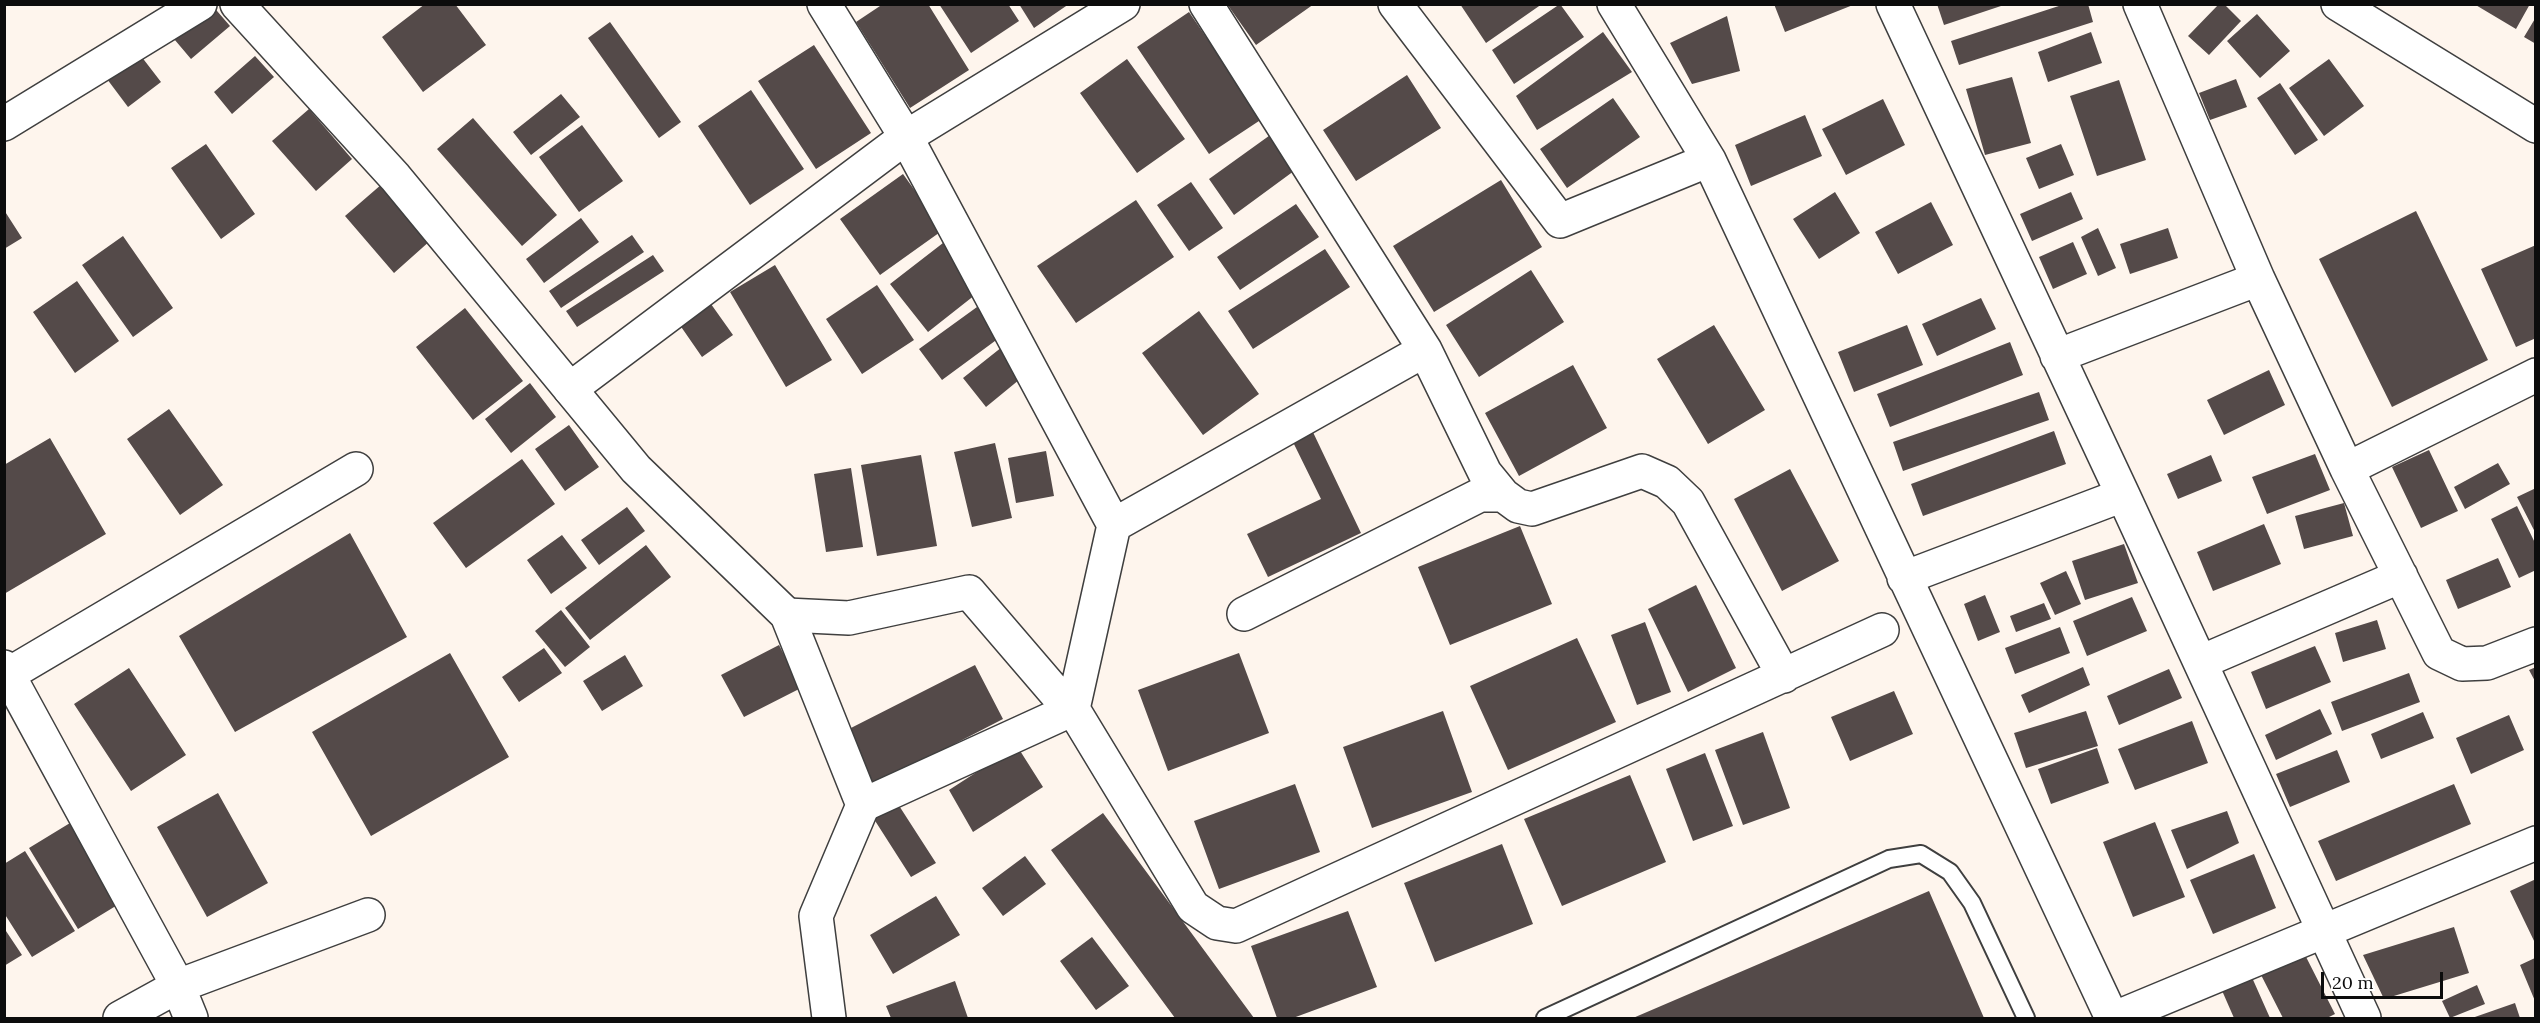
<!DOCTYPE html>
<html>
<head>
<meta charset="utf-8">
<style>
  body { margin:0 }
  #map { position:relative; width:2540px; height:1023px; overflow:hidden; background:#fef5ed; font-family:Lora,serif }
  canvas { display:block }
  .frame { position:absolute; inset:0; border:6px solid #0c0c0c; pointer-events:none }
  .scale { position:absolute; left:2321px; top:972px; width:122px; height:27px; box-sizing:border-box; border:3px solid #0c0c0c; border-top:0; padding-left:8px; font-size:18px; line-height:21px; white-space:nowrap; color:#0c0c0c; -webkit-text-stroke:4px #fff; paint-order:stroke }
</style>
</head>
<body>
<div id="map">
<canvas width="2540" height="1023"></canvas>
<div class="frame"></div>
<div class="scale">20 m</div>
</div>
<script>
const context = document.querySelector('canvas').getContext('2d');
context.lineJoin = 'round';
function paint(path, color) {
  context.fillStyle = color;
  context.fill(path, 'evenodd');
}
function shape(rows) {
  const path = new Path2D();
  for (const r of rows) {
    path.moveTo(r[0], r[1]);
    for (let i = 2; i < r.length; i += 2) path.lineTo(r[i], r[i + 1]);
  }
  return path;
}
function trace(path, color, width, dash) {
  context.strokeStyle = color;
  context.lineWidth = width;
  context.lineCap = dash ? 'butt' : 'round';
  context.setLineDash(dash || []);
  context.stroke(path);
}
const building = shape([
  [211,4,230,26,191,59,169,33],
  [425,4,455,4,486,45,423,92,382,37],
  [883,4,928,4,969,70,910,108,856,22],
  [939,4,1008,4,1019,21,971,53],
  [1019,4,1069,4,1034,28],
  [1227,4,1314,4,1256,45],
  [1460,4,1542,4,1486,43],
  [1560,4,1584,37,1514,84,1492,50],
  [1774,4,1853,4,1853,5,1785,32],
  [1937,4,2004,4,2004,5,1944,25],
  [2065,4,2088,4,2093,22,1959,65,1951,41],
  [2219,4,2224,4,2241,21,2209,55,2188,36],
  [2474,4,2530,4,2516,29],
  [1189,12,1262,119,1209,154,1137,47],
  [2257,14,2290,51,2260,78,2227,41],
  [1727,16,1740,71,1692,84,1670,43],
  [2536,17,2536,44,2524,37],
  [610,22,681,122,659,138,588,38],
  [1603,32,1632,72,1537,130,1516,96],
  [2091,32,2102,63,2048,82,2038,52],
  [131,43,161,82,128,107,98,67],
  [814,45,871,133,816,169,758,81],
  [255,56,274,77,232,114,214,92],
  [1127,59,1185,139,1137,173,1080,93],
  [2329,59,2364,106,2324,136,2289,88],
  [1407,75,1441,128,1356,181,1323,130],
  [2012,77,2031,143,1985,155,1966,89],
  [2236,79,2247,107,2210,120,2199,93],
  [2119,80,2146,160,2097,176,2070,96],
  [2280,83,2318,140,2295,155,2257,98],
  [751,90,804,169,750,205,698,126],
  [561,94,580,117,531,155,513,132],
  [1613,98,1640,137,1567,188,1540,149],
  [1883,99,1905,145,1846,175,1822,129],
  [309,109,352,159,316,191,272,141],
  [1805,115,1822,156,1751,186,1735,145],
  [473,118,557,215,522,246,437,149],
  [582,125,623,181,579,212,539,157],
  [1273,133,1298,168,1234,215,1209,179],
  [206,144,255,214,221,239,171,168],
  [2061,144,2074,175,2039,189,2026,158],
  [903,174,943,230,880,275,840,219],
  [1501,180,1542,247,1434,312,1393,246],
  [1191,182,1223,228,1189,251,1157,205],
  [382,184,431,240,394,273,345,216],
  [1835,192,1860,233,1819,259,1793,219],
  [2071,192,2083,219,2032,241,2020,214],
  [1136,200,1174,257,1076,323,1037,266],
  [1931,202,1953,245,1898,274,1875,232],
  [1296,204,1319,237,1240,290,1217,257],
  [4,210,22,238,4,249],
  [2416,211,2488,360,2392,407,2319,259],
  [581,218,599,242,544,283,526,259],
  [2098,228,2116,268,2098,276,2081,237],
  [2168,228,2178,258,2130,274,2120,244],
  [632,235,644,252,561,308,549,291],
  [123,236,173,308,133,337,82,265],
  [2073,242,2087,274,2053,289,2039,257],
  [943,243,980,291,928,332,890,284],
  [2536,245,2536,338,2516,347,2481,269],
  [1325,249,1350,287,1253,349,1228,311],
  [653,255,664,271,577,327,566,311],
  [775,265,832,360,786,387,730,292],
  [1531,270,1564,322,1479,377,1446,325],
  [77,281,119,341,75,373,33,312],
  [877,285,914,340,862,374,826,319],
  [706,297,733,335,702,357,675,318],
  [1981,298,1996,329,1937,356,1922,324],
  [977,307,999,338,942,380,919,349],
  [465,308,523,381,473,420,416,347],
  [1199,311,1259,394,1203,435,1142,353],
  [1714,325,1765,410,1708,444,1657,359],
  [1907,325,1923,365,1854,392,1838,352],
  [2010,342,2023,375,1890,427,1877,394],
  [1002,347,1025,375,986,407,963,378],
  [1573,365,1607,428,1519,476,1485,413],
  [2269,370,2285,405,2224,435,2207,400],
  [530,383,556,417,511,453,485,419],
  [2039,392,2049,420,1903,471,1893,442],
  [169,409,223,485,180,515,127,439],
  [569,425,599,467,565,491,535,449],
  [1311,428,1361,533,1268,577,1247,534,1321,499,1291,438],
  [2054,431,2066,464,1923,516,1911,484],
  [50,438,106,534,4,594,4,465],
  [995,443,1012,518,972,527,954,452],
  [2429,450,2458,511,2421,528,2392,467],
  [1046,451,1054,496,1016,503,1008,458],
  [2315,454,2330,490,2267,514,2252,477],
  [921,455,937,546,877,556,861,465],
  [2211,455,2222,481,2178,499,2167,474],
  [522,459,555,504,466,568,433,523],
  [2498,463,2510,484,2465,509,2454,487],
  [851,468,863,547,826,552,814,474],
  [1790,469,1839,561,1782,591,1734,499],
  [2536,488,2536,534,2517,497],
  [2344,503,2353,536,2304,549,2295,516],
  [2517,506,2536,545,2536,570,2519,578,2491,519],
  [627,507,645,531,599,565,581,540],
  [2264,524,2281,564,2213,591,2197,552],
  [1520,526,1552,604,1450,645,1418,567],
  [350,533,407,637,235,732,179,636],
  [562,535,587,568,551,594,527,560],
  [2124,544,2138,583,2085,600,2072,561],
  [646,545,671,577,590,640,565,608],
  [2498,558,2511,587,2458,609,2446,580],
  [2066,571,2081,604,2055,615,2040,583],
  [1696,585,1736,668,1688,692,1648,609],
  [1985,595,2000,632,1978,641,1964,604],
  [2132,597,2147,631,2087,656,2073,621],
  [2044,603,2051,619,2016,632,2010,616],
  [561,610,590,647,565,667,535,631],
  [2377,620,2386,649,2343,662,2335,633],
  [1645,622,1671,692,1637,705,1611,635],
  [2060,627,2070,653,2015,674,2005,648],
  [1577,638,1616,722,1508,770,1470,686],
  [779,645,801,688,744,717,721,675],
  [2315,646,2331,682,2266,709,2251,672],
  [544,648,562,673,519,702,502,677],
  [450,653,509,757,371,836,312,732],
  [1239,653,1269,733,1168,771,1138,690],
  [625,655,643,686,602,711,583,681],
  [975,665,1003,719,873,786,845,731],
  [2083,667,2090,685,2029,713,2021,695],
  [2536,667,2536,683,2529,670],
  [129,668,186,755,131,791,74,704],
  [2169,669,2182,698,2119,725,2107,696],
  [2409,673,2420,702,2342,731,2331,702],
  [1894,691,1913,734,1850,761,1831,717],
  [2320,709,2332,734,2276,760,2265,735],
  [1443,711,1472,792,1372,828,1343,747],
  [2086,711,2098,746,2026,768,2014,733],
  [2423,712,2434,738,2381,759,2371,734],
  [2509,715,2524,750,2471,774,2456,738],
  [2192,721,2208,763,2135,790,2118,749],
  [1763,732,1790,808,1743,825,1715,750],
  [1017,746,1043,787,973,832,949,790],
  [2097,748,2109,783,2051,804,2038,769],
  [2337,750,2350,782,2290,807,2276,774],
  [1705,753,1733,826,1693,841,1666,769],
  [1630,775,1666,862,1562,906,1524,819],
  [1295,784,1320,852,1219,889,1194,821],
  [2454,784,2471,824,2336,881,2318,841],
  [218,793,268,883,207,917,157,827],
  [896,801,936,863,911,877,872,816],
  [2227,811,2239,843,2187,869,2171,830],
  [1103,813,1254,1018,1175,1018,1051,850],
  [2155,822,2185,897,2133,917,2103,842],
  [70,823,119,904,78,929,29,848],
  [1502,844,1533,924,1435,962,1404,883],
  [25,851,75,931,32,957,4,913,4,864],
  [2254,854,2276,908,2213,934,2190,880],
  [1025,856,1046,884,1003,916,982,888],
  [2536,879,2536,945,2510,891],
  [1929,891,1984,1018,1633,1018],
  [936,896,960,935,893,974,870,935],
  [1348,911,1377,987,1293,1018,1277,1018,1251,946],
  [2454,927,2469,973,2384,999,2363,955],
  [4,928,22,955,4,966],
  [1092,937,1129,986,1096,1010,1060,961],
  [2302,949,2335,1014,2327,1018,2283,1018,2259,971],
  [2535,958,2535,1001,2520,965],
  [2250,973,2270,1018,2234,1018,2220,986],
  [955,981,968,1018,891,1018,886,1006],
  [2477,985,2485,1004,2450,1018,2442,1001],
  [2515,1003,2520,1018,2472,1018]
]);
const service = shape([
  [1545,1018,1889,859,1921,854,1950,872,1972,903,2026,1018]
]);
const minor = shape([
  [824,4,906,137,1114,525,1073,709],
  [1206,4,1425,350,1485,473,1503,495,1518,506,1532,509,1642,471,1667,482,1688,502,1784,676],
  [1395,4,1560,221,1709,160],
  [1614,4,1709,160,2112,1018],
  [1893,4,2123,495,2364,1018],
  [2140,4,2258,279,2347,469,2439,653,2462,664,2487,663,2536,644],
  [2338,4,2536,126],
  [4,124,200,4],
  [2057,356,2258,279],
  [570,389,906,137,1123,4],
  [2347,469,2536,375],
  [1114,525,1425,350],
  [1904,578,2123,495],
  [1244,614,1480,495,1503,495],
  [787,615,849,618,969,592,1066,705,1073,709,1193,907,1217,923,1236,926,1882,630],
  [2201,662,2401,576],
  [4,667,178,986,191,1018],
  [9,674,356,469],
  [863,805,1073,709],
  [120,1018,178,986,368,915],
  [2115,1018,2536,843]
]);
const tertiary = shape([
  [237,4,395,177,636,469,787,615,863,805,816,916,829,1018]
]);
paint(building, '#544a49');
trace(service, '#3f3f3f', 20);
trace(minor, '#3f3f3f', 36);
trace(tertiary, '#3f3f3f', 36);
trace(service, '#fff', 16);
trace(minor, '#fff', 33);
trace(tertiary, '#fff', 33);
</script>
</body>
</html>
